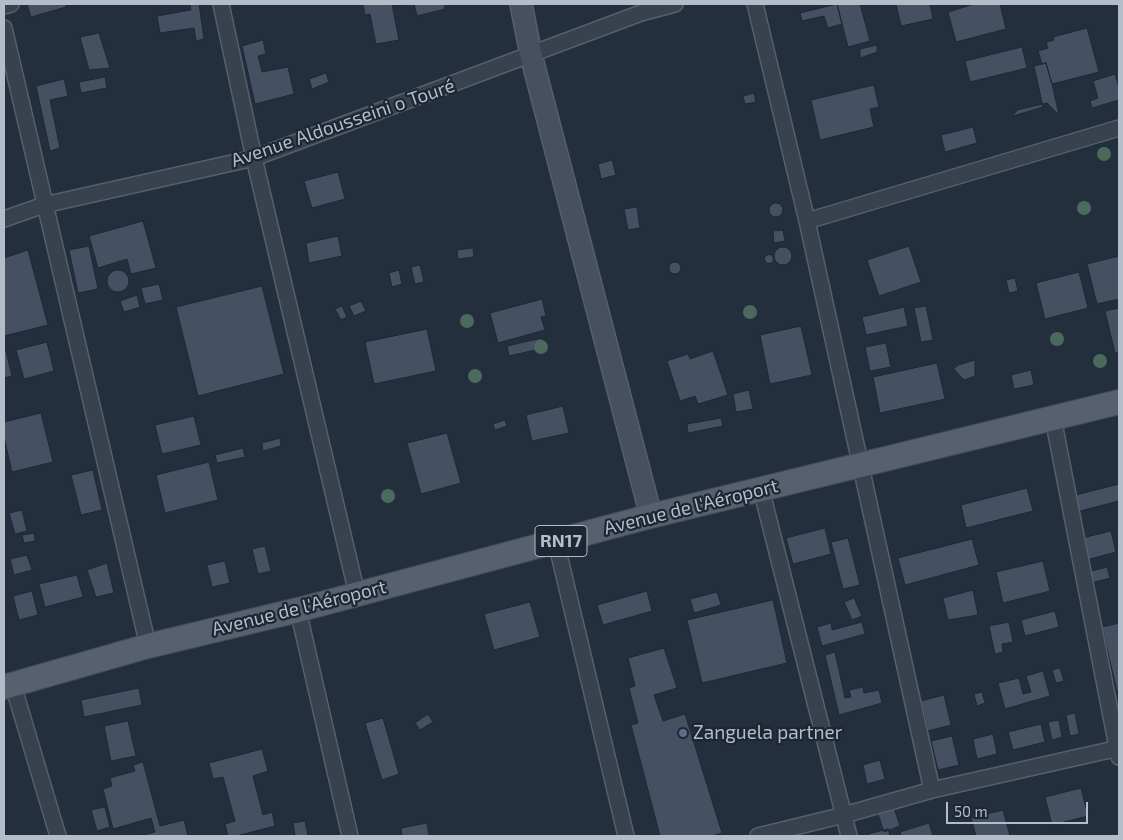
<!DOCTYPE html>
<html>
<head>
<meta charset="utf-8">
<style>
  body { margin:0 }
  #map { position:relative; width:1123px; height:840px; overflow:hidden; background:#242f3e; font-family:"Exo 2",sans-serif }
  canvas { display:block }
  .frame { position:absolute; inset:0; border:5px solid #b4bcc9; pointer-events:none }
  .scale { position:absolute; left:946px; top:802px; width:142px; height:22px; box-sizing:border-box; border:2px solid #b4bcc9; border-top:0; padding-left:6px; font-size:15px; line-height:18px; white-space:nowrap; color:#b4bcc9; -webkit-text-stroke:4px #1d2633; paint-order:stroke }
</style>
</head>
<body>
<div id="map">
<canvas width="1123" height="840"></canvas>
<div class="frame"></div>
<div class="scale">50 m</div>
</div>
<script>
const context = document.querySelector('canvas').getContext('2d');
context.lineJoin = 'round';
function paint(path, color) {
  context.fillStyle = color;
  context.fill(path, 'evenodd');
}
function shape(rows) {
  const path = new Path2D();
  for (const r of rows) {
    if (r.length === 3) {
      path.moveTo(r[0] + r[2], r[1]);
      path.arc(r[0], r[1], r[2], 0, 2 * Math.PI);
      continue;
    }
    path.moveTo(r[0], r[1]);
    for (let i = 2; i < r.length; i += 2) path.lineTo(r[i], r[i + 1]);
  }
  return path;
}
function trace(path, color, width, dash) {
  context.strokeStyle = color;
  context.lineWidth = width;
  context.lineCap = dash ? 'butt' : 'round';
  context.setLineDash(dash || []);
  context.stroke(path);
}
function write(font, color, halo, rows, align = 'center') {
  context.font = font + ' "Exo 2",sans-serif';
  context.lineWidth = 4.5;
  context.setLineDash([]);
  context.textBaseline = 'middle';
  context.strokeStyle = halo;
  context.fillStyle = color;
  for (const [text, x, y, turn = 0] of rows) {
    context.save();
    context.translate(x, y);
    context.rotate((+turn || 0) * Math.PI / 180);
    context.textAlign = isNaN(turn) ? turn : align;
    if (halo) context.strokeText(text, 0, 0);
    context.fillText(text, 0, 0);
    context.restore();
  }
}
const building = shape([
  [27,4,65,4,66,7,31,17,27,4],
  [190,4,199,4,204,39,196,41,194,28,160,33,157,16,191,10,190,4],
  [363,4,392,4,399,40,376,44,370,14,365,15,363,4],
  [414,4,444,4,445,9,417,16,414,4],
  [837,4,860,4,870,41,848,47,837,4],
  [837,4,842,24,828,28,824,16,802,21,800,13,837,4],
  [896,4,930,4,933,19,901,26,896,4],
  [974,4,1000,4,1006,29,956,42,948,12,974,4],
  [1087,28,1099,72,1052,84,1046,63,1042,64,1038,51,1048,48,1046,42,1054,40,1053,37,1087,28],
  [99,33,110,68,89,70,80,37,99,33],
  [263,40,266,54,258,56,262,72,288,67,294,94,255,104,242,46,263,40],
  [877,45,877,52,860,58,860,49,877,45],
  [1022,47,1027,68,970,82,965,61,1022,47],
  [1046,63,1052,84,1059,115,1047,103,1043,107,1034,66,1046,63],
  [326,73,329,82,312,89,309,79,326,73],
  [1115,74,1119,88,1119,100,1092,108,1090,101,1098,98,1093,81,1115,74],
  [105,77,107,88,81,93,79,82,105,77],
  [64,79,68,96,50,100,60,148,50,151,36,86,64,79],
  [874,85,879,107,870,109,874,127,820,140,811,100,874,85],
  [754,93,756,102,745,104,743,96,754,93],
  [1047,103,1043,107,1013,116,1017,110,1047,103],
  [973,127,977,143,945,152,941,135,973,127],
  [612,160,616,175,601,179,598,164,612,160],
  [338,172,345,199,312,208,304,181,338,172],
  [776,210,7],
  [637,207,640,228,628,230,624,209,637,207],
  [143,221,156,268,131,274,127,259,98,268,89,236,143,221],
  [783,230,785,241,774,243,773,231,783,230],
  [338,236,342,256,309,263,306,243,338,236],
  [89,246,98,289,78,293,69,250,89,246],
  [909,246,921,282,879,296,867,260,909,246],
  [783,256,9],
  [473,248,474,257,458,259,457,250,473,248],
  [28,250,48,325,4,336,4,258,28,250],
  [769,259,4.5],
  [1119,256,1119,299,1097,304,1087,264,1119,256],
  [675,268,6],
  [420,265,424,282,415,284,411,267,420,265],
  [399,270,402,284,392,287,389,273,399,270],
  [118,281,11],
  [1079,272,1088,308,1045,319,1036,283,1079,272],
  [1015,278,1018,291,1009,293,1006,280,1015,278],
  [159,284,163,300,145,304,141,288,159,284],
  [262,286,284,374,198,396,176,307,262,286],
  [137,295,140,307,124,312,120,301,137,295],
  [542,299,546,316,541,317,545,330,498,343,490,313,542,299],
  [361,301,366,311,354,316,349,306,361,301],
  [342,306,347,317,341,320,335,309,342,306],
  [926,306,933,340,921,342,914,308,926,306],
  [904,307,908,326,866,335,862,317,904,307],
  [1119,308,1119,352,1115,353,1105,311,1119,308],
  [801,326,812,375,770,384,760,335,801,326],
  [427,329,436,371,374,384,365,342,427,329],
  [542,338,544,348,509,356,507,346,542,338],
  [47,342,54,371,24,379,16,350,47,342],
  [886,343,891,367,870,371,865,347,886,343],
  [6,351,12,376,4,378,4,352,6,351],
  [713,351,728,395,698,404,695,396,680,401,667,361,688,354,690,359,713,351],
  [975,360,975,376,964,380,954,369,958,365,975,360],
  [937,363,945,399,880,413,873,377,937,363],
  [1031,370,1034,385,1014,389,1011,375,1031,370],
  [749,390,753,409,736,412,733,394,749,390],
  [563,406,569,433,532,441,526,415,563,406],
  [41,413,53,462,12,472,4,437,4,422,41,413],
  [194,416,201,445,162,454,155,425,194,416],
  [721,418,723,426,688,433,687,424,721,418],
  [505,420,507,426,495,430,493,424,505,420],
  [447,433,461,483,421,494,407,443,447,433],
  [280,438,281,446,263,451,262,443,280,438],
  [243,448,245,457,217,463,215,455,243,448],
  [209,462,218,500,165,513,156,475,209,462],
  [93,470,102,510,81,515,71,475,93,470],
  [1119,484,1119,501,1076,512,1072,496,1119,484],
  [1027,488,1033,511,966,528,961,505,1027,488],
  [22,510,27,531,15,534,9,513,22,510],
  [825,528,831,554,793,564,786,538,825,528],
  [1111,531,1116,552,1083,561,1078,539,1111,531],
  [34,533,35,541,24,543,22,535,34,533],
  [848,538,860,585,843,589,831,542,848,538],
  [972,539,979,565,905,585,898,558,972,539],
  [265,546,271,571,258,574,252,549,265,546],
  [27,555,32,570,14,575,10,559,27,555],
  [225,561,230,583,212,587,207,565,225,561],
  [1043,561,1050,591,1003,603,996,572,1043,561],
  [107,563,114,593,96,597,87,570,107,563],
  [1107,567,1110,578,1091,583,1088,572,1107,567],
  [77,575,83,597,45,607,39,584,77,575],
  [973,590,978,615,948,620,943,598,973,590],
  [32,591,38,615,19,620,13,596,32,591],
  [647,591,652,611,603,625,597,605,647,591],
  [717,592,721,605,694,613,690,599,717,592],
  [854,598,862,616,852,620,844,602,854,598],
  [773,600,787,663,702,683,687,620,773,600],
  [530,602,540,637,494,650,484,614,530,602],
  [1055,611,1059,627,1025,636,1021,620,1055,611],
  [862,622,865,634,822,646,817,627,831,623,832,630,862,622],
  [1009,622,1013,642,1002,644,1003,652,995,654,989,626,1009,622],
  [1119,623,1119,690,1117,691,1102,627,1119,623],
  [664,648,677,688,654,695,663,721,685,714,722,833,712,836,660,836,631,725,638,723,629,688,635,686,628,658,664,648],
  [835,652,845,698,851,697,849,690,863,687,864,693,879,690,882,703,839,715,825,655,835,652],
  [1060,668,1064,681,1056,683,1052,670,1060,668],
  [1043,671,1050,696,1005,709,998,683,1019,678,1023,694,1031,692,1026,676,1043,671],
  [139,688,142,705,84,717,81,700,139,688],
  [982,692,985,703,977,706,974,694,982,692],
  [944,695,951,725,928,731,921,701,944,695],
  [1075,713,1079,734,1070,736,1066,715,1075,713],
  [428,714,433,722,420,730,415,723,428,714],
  [383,718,399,774,382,780,365,723,383,718],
  [1059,720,1062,737,1052,740,1048,722,1059,720],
  [128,721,136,756,111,761,104,726,128,721],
  [1041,724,1045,742,1013,750,1008,732,1041,724],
  [993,734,997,754,977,759,973,739,993,734],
  [952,736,959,765,938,770,931,741,952,736],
  [262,749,268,771,253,776,263,815,272,812,275,826,236,836,228,836,225,824,235,821,223,777,213,779,209,763,262,749],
  [880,760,885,779,867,784,863,765,880,760],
  [143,762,160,826,184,820,188,836,140,836,155,832,151,818,113,829,103,789,112,786,110,778,135,771,133,765,143,762],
  [1081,788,1088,816,1052,825,1045,797,1081,788],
  [892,802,900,826,884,832,876,808,892,802],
  [105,807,110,827,97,831,91,810,105,807],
  [1003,810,1010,836,976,836,971,818,1003,810],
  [305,821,308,836,295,836,293,823,305,821],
  [427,823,429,836,402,836,401,828,427,823],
  [929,823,933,836,901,836,900,832,929,823],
  [888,829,890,836,869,836,868,834,888,829]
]);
const street = shape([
  [221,4,254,158,357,594],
  [755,4,807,221,932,790],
  [4,6,11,4],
  [4,28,148,646],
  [4,219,44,205,254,158,641,13,675,4],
  [807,221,1119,128],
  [1053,418,1119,757],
  [761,489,849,836],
  [556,542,626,836],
  [298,610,350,836],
  [13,685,58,836],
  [758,836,844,815,932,790,1119,748]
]);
const secondary = shape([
  [521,4,531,55,651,516]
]);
const primary = shape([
  [4,687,148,646,298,610,651,516,1119,402]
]);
const trees = [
  [1104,154],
  [1084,208],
  [750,312],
  [467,321],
  [1057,339],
  [541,347],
  [1100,361],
  [475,376],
  [388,496]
];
const markers = [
  [683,733,5,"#5c6f8a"]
];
const shields = [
  [561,541,52]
];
const shieldNames = [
  ["RN17",561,541]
];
const streetNames = [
  ["Avenue Aldousseini o Touré",343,123,-19],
  ["Avenue de l'Aéroport",691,507,-14],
  ["Avenue de l'Aéroport",299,608,-14]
];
const poiNames = [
  ["Zanguela partner",693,733]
];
paint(building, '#455162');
trace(building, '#1f2835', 1);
trace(street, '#565f6c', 18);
trace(secondary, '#565f6c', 24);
trace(primary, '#414a57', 26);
trace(street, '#38414e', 15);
trace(secondary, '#465061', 21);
trace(primary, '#56606e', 24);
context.fillStyle = '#4b6a5d';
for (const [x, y] of trees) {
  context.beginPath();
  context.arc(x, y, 7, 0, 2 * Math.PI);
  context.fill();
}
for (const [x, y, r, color] of markers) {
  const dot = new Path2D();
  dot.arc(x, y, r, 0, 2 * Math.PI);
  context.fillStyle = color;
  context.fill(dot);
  trace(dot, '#1d2633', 2);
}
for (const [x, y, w] of shields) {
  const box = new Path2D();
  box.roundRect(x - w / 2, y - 15.5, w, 31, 4);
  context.fillStyle = '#1d2633';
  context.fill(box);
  trace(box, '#b4bcc9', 1);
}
write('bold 18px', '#b4bcc9', null, shieldNames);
write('19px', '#b4bcc9', '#1d2633', streetNames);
write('19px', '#b4bcc9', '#1d2633', poiNames, 'left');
</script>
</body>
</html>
